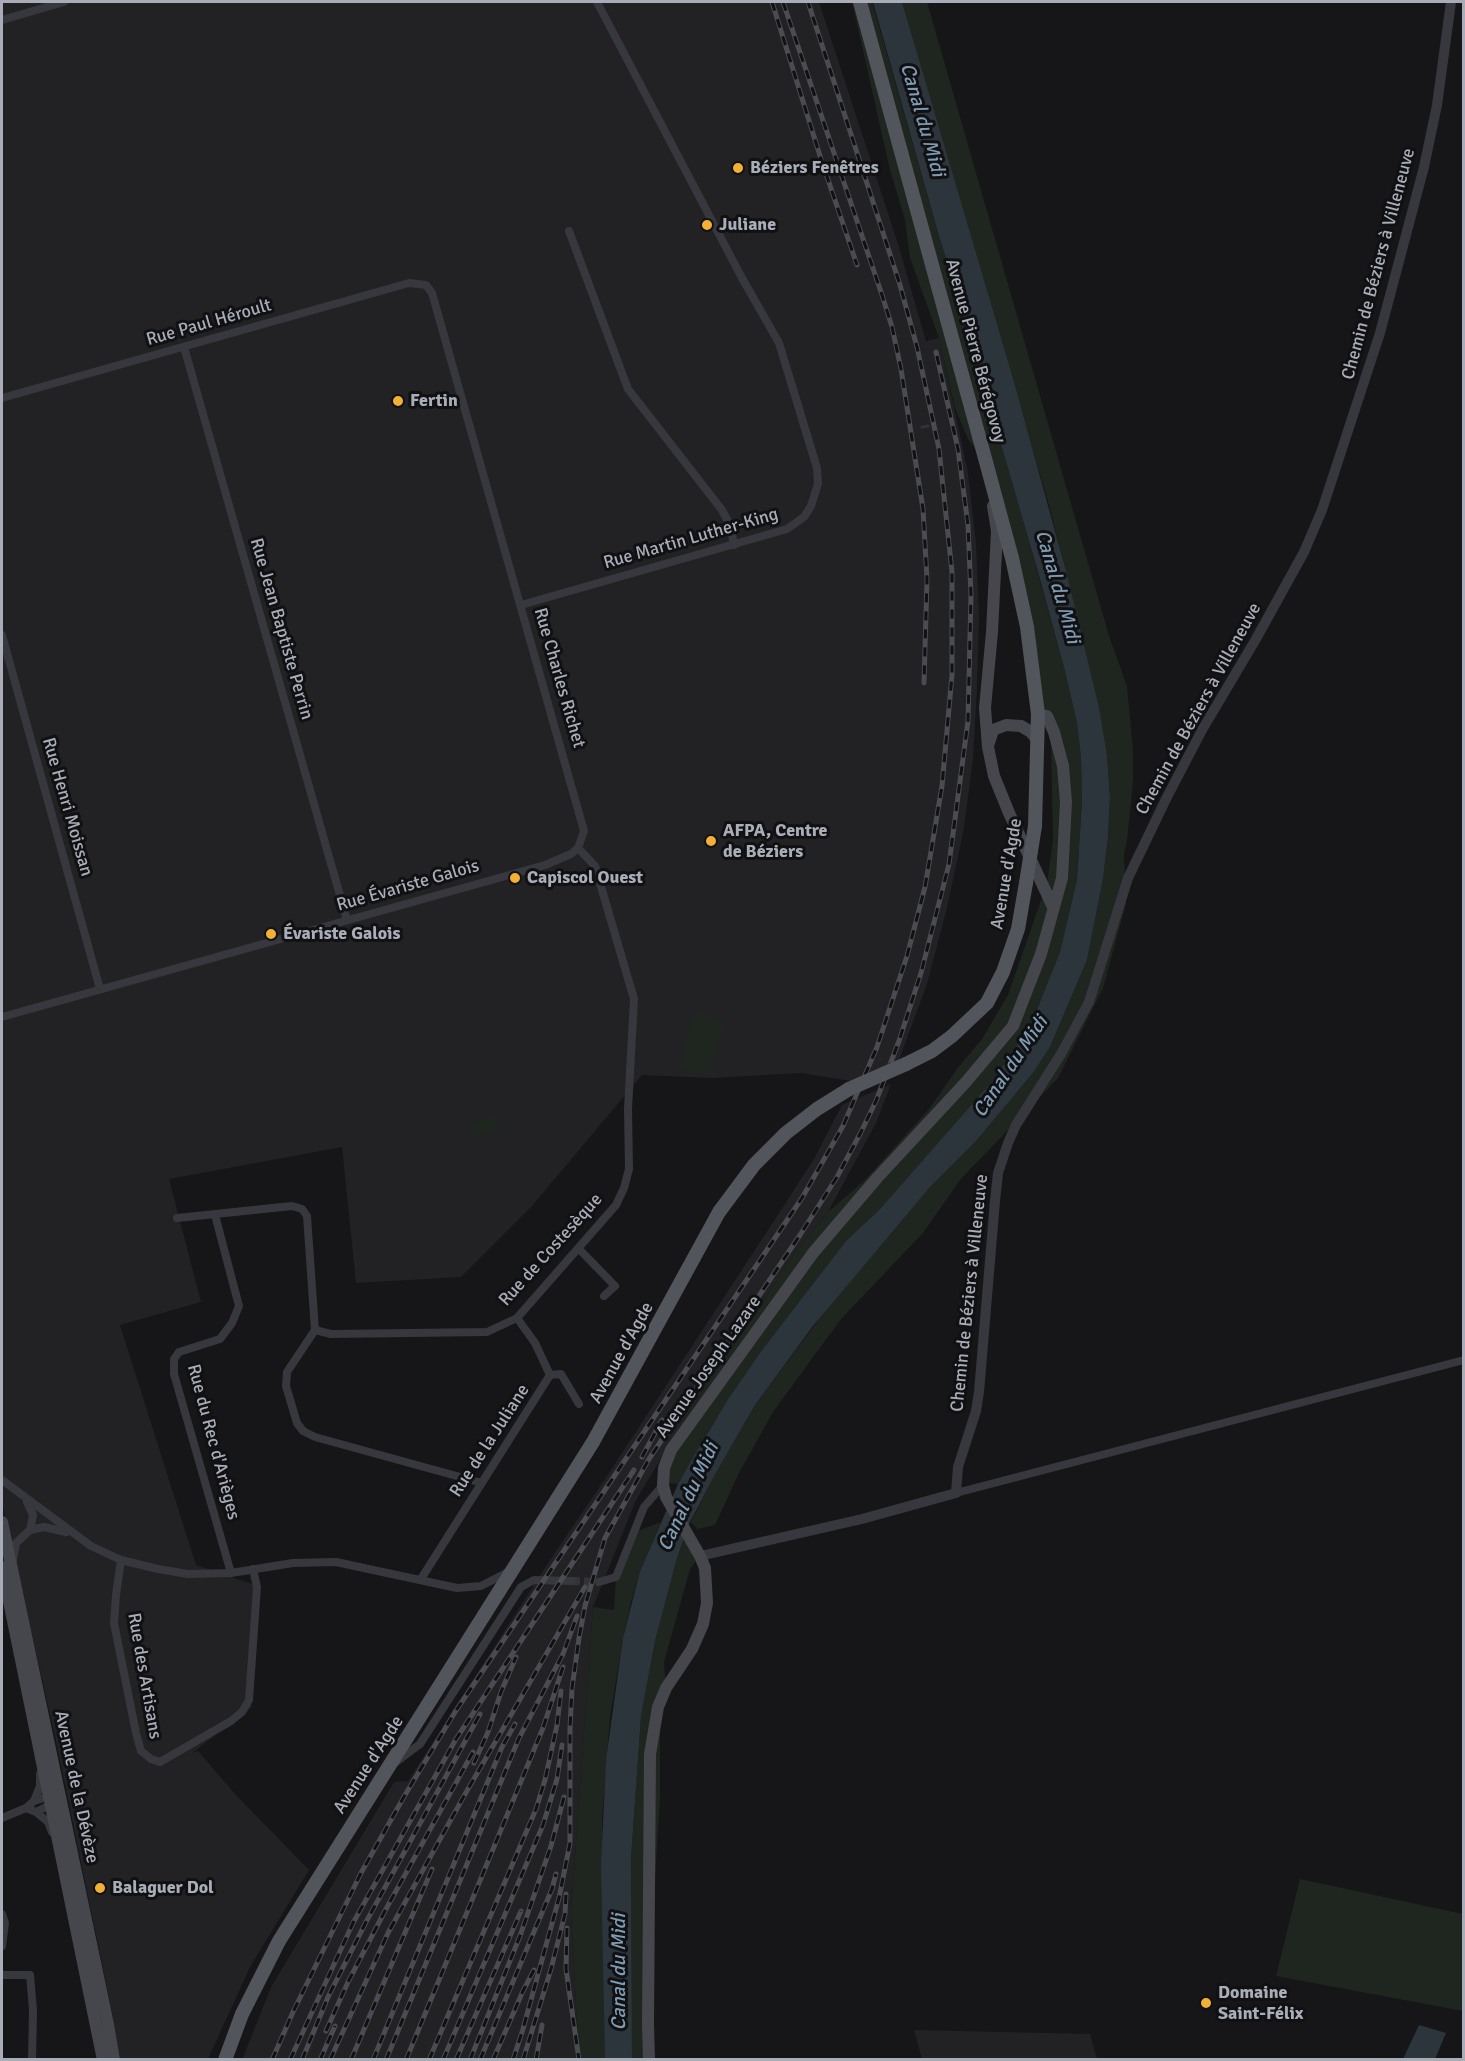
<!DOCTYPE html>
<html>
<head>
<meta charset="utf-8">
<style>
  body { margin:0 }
  #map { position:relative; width:1465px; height:2061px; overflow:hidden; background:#161618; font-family:Signika,sans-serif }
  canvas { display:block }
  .frame { position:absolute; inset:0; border:3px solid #a8adb8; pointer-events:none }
</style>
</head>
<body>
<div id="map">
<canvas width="1465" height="2061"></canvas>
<div class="frame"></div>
</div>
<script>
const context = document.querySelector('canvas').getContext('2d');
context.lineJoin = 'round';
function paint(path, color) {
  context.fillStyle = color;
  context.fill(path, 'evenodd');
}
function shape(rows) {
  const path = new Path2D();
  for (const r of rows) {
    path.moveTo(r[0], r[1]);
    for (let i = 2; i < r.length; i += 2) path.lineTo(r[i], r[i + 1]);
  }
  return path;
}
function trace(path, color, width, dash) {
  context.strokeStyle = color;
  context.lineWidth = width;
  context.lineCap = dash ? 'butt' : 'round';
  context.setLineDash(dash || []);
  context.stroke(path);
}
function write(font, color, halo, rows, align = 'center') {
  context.font = font + ' Signika,sans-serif';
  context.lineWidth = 6;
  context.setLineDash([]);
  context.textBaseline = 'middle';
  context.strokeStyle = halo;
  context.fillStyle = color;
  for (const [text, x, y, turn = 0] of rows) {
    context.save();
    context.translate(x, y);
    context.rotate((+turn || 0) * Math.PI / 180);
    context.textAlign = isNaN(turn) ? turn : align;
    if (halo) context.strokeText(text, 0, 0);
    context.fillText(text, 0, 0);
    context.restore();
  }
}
const built = shape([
  [2,2,819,2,898,244,926,341,939,338,968,473,976,543,979,614,977,688,973,760,963,833,947,908,927,984,898,1063,851,1081,801,1073,711,1078,642,1075,532,1206,461,1277,356,1283,342,1147,169,1179,201,1302,120,1325,196,1565,258,1586,251,1708,192,1753,198,1751,236,1795,309,1870,250,1967,208,2059,119,2059,114,2022,55,1736,2,1503],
  [891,1084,876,1123,828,1212,795,1253,684,1420,636,1500,593,1607,571,1911,579,2059,242,2060,271,1987,394,1782,408,1781,552,1557,605,1479,783,1207,815,1157,842,1105],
  [914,2030,1090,2034,1097,2059,922,2059]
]);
const green = shape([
  [852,2,872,2,939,236,962,309,1022,516,1065,671,1077,723,1081,757,1082,799,1077,878,1060,952,1030,1027,990,1084,957,1124,881,1208,846,1241,762,1350,711,1427,678,1484,668,1483,663,1455,684,1420,795,1253,828,1212,865,1180,929,1109,957,1069,982,1039,1008,995,1047,883,1053,840,1051,738,986,462,968,439,955,408,939,338,910,258,905,220,890,170],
  [902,2,927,2,1109,636,1127,686,1133,752,1133,781,1127,841,1124,854,1126,904,1103,988,1058,1078,960,1180,923,1233,841,1319,773,1412,738,1475,715,1525,697,1529,691,1522,717,1471,755,1405,838,1294,930,1187,976,1141,1033,1073,1050,1047,1087,960,1103,879,1108,837,1110,798,1107,755,1099,707,1051,512],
  [694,1012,724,1021,709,1076,679,1068],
  [495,1117,499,1130,473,1137,470,1123],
  [661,1522,640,1571,631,1602,623,1638,610,1717,602,1818,605,2059,579,2060,571,1912,593,1607,614,1610,616,1577,635,1532],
  [684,1539,700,1556,690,1569,664,1662,666,1688,660,1719,660,1799,654,1894,652,1958,654,2059,632,2060,631,1858,641,1716,655,1641,677,1558],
  [1300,1879,1463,1914,1463,2011,1276,1976]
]);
const water = shape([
  [873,2,902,2,1014,382,1066,571,1099,707,1107,755,1110,798,1108,837,1103,879,1087,960,1050,1047,1033,1073,976,1141,930,1187,813,1326,755,1405,717,1471,689,1524,677,1558,655,1641,641,1716,631,1858,632,2059,605,2060,601,1864,606,1760,623,1638,640,1571,678,1484,695,1454,729,1398,762,1350,846,1241,881,1208,990,1084,1030,1027,1060,952,1077,879,1082,801,1081,757,1077,723,1065,671,1040,579,962,309,939,236],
  [1419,2025,1446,2033,1435,2059,1403,2059]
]);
const stream = shape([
  [922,427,928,426]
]);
const minorTunnel = shape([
  [572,1581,599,1582]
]);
const minor = shape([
  [2,20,64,2],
  [569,231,628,389,722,510,730,525,734,545],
  [184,347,347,920],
  [2,398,409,283,426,285,432,293,584,831,578,848,571,854,545,865,2,1017],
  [521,605,787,529,804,517,811,506,818,484,817,468,779,343,742,278,597,2],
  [2,635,100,989],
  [215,1215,239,1306,232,1323,220,1339,179,1352,174,1359,174,1374,231,1573],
  [177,1218,292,1206,302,1209,307,1216,315,1330],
  [579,1249,615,1286,604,1296],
  [315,1330,331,1334,487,1332,517,1318,616,1205,624,1188,629,1169,628,1109,634,999,595,866,578,848],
  [315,1330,287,1372,286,1386,297,1423,303,1431,315,1437,482,1483],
  [550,1375,561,1374,579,1404],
  [2,1480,91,1546,121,1560,158,1569,188,1574,231,1573,293,1563,336,1562,457,1588,481,1586,510,1571],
  [956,1493,1464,1360],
  [27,1502,33,1515,30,1530],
  [13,1560,16,1543,30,1530,44,1527,66,1532],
  [121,1560,116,1595,114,1623,136,1733,141,1751,151,1759,160,1762,231,1721,242,1712,249,1700,257,1587,253,1569],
  [421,1579,550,1375,535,1343,517,1318],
  [599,1582,616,1577,644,1507,663,1485],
  [396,1762,420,1744,521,1587,534,1580,572,1581],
  [34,1801,47,1797,51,1799],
  [26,1808,36,1812,50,1805,52,1802],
  [36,1812,48,1822,52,1832],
  [2,1818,26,1808,34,1801,40,1786,40,1774],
  [2,1914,5,1923,2,1946],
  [2,1975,30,1975,33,2010,32,2060]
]);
const tertiary = shape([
  [700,1556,862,1519,956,1493,958,1467,976,1411,979,1392,995,1201,998,1173,1008,1143,1016,1125,1061,1054,1089,1002,1128,878,1166,799,1202,730,1256,639,1304,552,1322,510,1380,333,1424,167,1437,105,1451,2]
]);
const secondary = shape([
  [993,506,997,531,992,632,985,708,988,747,994,776,1009,813,1053,907],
  [989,743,993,730,1006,725,1021,726,1031,732,1038,741],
  [2,1522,108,2024,114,2060],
  [2,1567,103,2060],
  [649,2060,648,2024,650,1754,658,1707,666,1688,692,1649,703,1624,707,1603,705,1568,700,1556,666,1497,663,1485,664,1468,671,1450,813,1253,877,1178,966,1082,1013,1026,1041,954,1062,878,1066,802,1063,766,1054,732,1047,716,1038,714]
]);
const primary = shape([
  [860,2,986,462,1012,558,1027,627,1038,714,1035,826],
  [906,1064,932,1051,952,1036,987,1003,1003,972,1018,929,1026,883],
  [225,2060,242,2014,279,1941,593,1442,719,1212,754,1165,786,1133,817,1109,849,1089]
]);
const rail = shape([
  [772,2,821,159,857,265],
  [783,2,882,295,892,327,901,369,923,509,927,579,924,683],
  [642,1457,662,1420],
  [474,1763,488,1732,501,1692,516,1657],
  [567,1928,566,1969,579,2060],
  [326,2031,348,1982,386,1909,473,1752],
  [272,2060,293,2012,361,1873,405,1795,455,1712,802,1198,843,1126,877,1047,907,956,925,887,942,786,952,675,952,572,939,449,917,347,900,285,808,2],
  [290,2060,353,1923,456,1739,634,1470],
  [302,2060,328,1997,366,1922,480,1714],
  [320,2060,335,2026],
  [330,2060,388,1933,464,1796,585,1587],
  [351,2060,432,1869],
  [373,2060,502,1747,515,1724],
  [386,2060,519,1738,563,1654,577,1616],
  [406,2060,543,1728,563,1667],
  [429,2060,536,1809,545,1780,557,1725,561,1691],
  [443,2060,543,1825,557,1779,562,1745],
  [456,2060,521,1911],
  [470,2060,520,1936,551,1846,564,1797],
  [480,2060,552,1889,556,1874],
  [493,2060,523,1991,534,1970],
  [513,2060,523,2029,559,1898,570,1843,570,1728,572,1688,579,1638,585,1606,605,1538,649,1459,800,1235,837,1177,861,1132,876,1101,899,1041,921,973,949,864,968,721,971,595,968,525,958,449,936,352],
  [523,2060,551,1969,565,1914,566,1894],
  [536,2060,542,2025]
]);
const primaryBridge = shape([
  [1026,883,1035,826],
  [849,1089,906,1064]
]);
const markers = [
  [738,168,6,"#f2b134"],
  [707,225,6,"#f2b134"],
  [398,401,6,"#f2b134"],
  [711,841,6,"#f2b134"],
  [515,878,6,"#f2b134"],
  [271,934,6,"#f2b134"],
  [100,1888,6,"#f2b134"],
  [1206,2003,6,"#f2b134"]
];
const poiNames = [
  ["Béziers Fenêtres",750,168],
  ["Juliane",719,225],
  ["Fertin",410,401],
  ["AFPA, Centre",723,831],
  ["de Béziers",723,852],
  ["Capiscol Ouest",527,878],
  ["Évariste Galois",283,934],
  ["Balaguer Dol",112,1888],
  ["Domaine",1218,1993],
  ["Saint-Félix",1218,2014]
];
const streetNames = [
  ["Chemin de Béziers à Villeneuve",1379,264,-75],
  ["Rue Paul Héroult",209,323,-16],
  ["Avenue Pierre Bérégovoy",975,351,75],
  ["Rue Martin Luther-King",691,539,-16],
  ["Rue Jean Baptiste Perrin",281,629,74],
  ["Rue Charles Richet",559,678,74],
  ["Chemin de Béziers à Villeneuve",1199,709,-61],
  ["Rue Henri Moissan",67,807,74],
  ["Avenue d'Agde",1007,874,-80],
  ["Rue Évariste Galois",408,886,-16],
  ["Rue de Costesèque",551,1250,-48],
  ["Chemin de Béziers à Villeneuve",970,1293,-84],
  ["Avenue d'Agde",622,1353,-61],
  ["Avenue Joseph Lazare",709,1367,-55],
  ["Rue de la Juliane",490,1441,-57],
  ["Rue du Rec d'Arièges",213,1442,75],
  ["Rue des Artisans",144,1676,80],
  ["Avenue d'Agde",369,1765,-57],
  ["Avenue de la Dévèze",76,1787,78]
];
const waterNames = [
  ["Canal du Midi",922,120,74],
  ["Canal du Midi",1057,587,74],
  ["Canal du Midi",1011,1067,-56],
  ["Canal du Midi",689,1497,-65],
  ["Canal du Midi",620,1972,-90]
];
paint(built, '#222225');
paint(green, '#1e261f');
paint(water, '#2c353c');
trace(stream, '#2c353c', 3);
trace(minorTunnel, '#333438', 8, [8, 4]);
trace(minor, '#37383d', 8);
trace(tertiary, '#37383d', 10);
trace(secondary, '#45474d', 12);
trace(primary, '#53555c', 14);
trace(rail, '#4a4c52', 5);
trace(rail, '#111113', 3, [9]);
trace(primaryBridge, '#53555c', 14);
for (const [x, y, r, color] of markers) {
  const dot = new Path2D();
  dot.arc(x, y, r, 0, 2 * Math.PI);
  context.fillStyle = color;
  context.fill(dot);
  trace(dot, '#111113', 2);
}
write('bold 18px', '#a8adb8', '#111113', poiNames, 'left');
write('18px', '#a8adb8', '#111113', streetNames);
write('italic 20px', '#7f9bb3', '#111113', waterNames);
</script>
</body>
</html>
